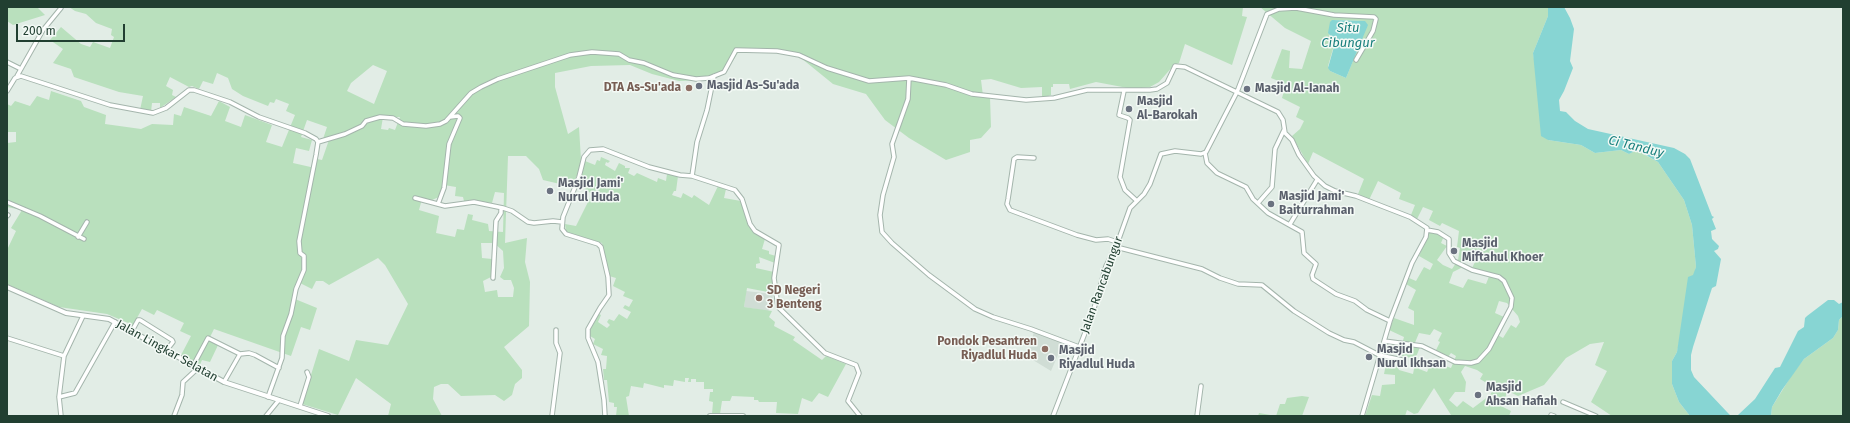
<!DOCTYPE html>
<html>
<head>
<meta charset="utf-8">
<style>
  body { margin:0 }
  #map { position:relative; width:1850px; height:423px; overflow:hidden; background:#e2ede6; font-family:"Fira Sans",sans-serif }
  canvas { display:block }
  .frame { position:absolute; inset:0; border:8px solid #213f31; pointer-events:none }
  .scale { position:absolute; left:16px; top:24px; width:109px; height:18px; box-sizing:border-box; border:2px solid #213f31; border-top:0; padding-left:5px; font-size:12px; line-height:14px; white-space:nowrap; color:#213f31; -webkit-text-stroke:3px #f3f9f5; paint-order:stroke }
</style>
</head>
<body>
<div id="map">
<canvas width="1850" height="423"></canvas>
<div class="frame"></div>
<div class="scale">200 m</div>
</div>
<script>
const context = document.querySelector('canvas').getContext('2d');
context.lineJoin = 'round';
function paint(path, color) {
  context.fillStyle = color;
  context.fill(path, 'evenodd');
}
function shape(rows) {
  const path = new Path2D();
  for (const r of rows) {
    path.moveTo(r[0], r[1]);
    for (let i = 2; i < r.length; i += 2) path.lineTo(r[i], r[i + 1]);
  }
  return path;
}
function trace(path, color, width, dash) {
  context.strokeStyle = color;
  context.lineWidth = width;
  context.lineCap = dash ? 'butt' : 'round';
  context.setLineDash(dash || []);
  context.stroke(path);
}
function write(font, color, halo, rows, align = 'center') {
  context.font = font + ' "Fira Sans",sans-serif';
  context.lineWidth = 3;
  context.setLineDash([]);
  context.textBaseline = 'middle';
  context.strokeStyle = halo;
  context.fillStyle = color;
  for (const [text, x, y, turn = 0] of rows) {
    context.save();
    context.translate(x, y);
    context.rotate((+turn || 0) * Math.PI / 180);
    context.textAlign = isNaN(turn) ? turn : align;
    if (halo) context.strokeText(text, 0, 0);
    context.fillText(text, 0, 0);
    context.restore();
  }
}
const built = shape([
  [746,291,773,294,771,307,768,311,744,307],
  [1034,331,1063,343,1051,371,1028,357]
]);
const green = shape([
  [7,7,37,7,45,15,13,25,7,21],
  [69,7,1243,7,1242,16,1247,17,1232,65,1185,44,1179,63,1174,65,1159,82,1150,87,1133,89,1096,82,1070,89,1069,84,1053,84,1053,87,1051,87,1051,95,1042,98,1042,87,1021,88,991,79,981,80,983,96,990,97,991,127,981,138,970,140,970,152,946,160,909,138,885,120,866,94,833,84,801,58,787,53,739,51,726,72,706,80,679,81,652,74,630,65,591,66,555,73,555,87,568,134,579,127,581,160,580,170,574,181,563,177,560,184,543,180,539,169,526,156,508,156,505,243,527,238,525,262,530,282,529,326,504,347,522,370,522,378,515,384,512,395,504,401,495,395,461,396,448,384,441,384,434,387,433,399,442,416,388,416,391,404,356,378,338,415,302,404,319,349,349,361,356,340,388,345,408,304,385,265,378,258,329,285,323,281,316,281,312,289,300,283,297,289,295,299,317,308,310,330,301,327,291,356,214,329,209,339,219,343,210,362,202,360,199,367,180,357,191,336,180,331,184,323,157,310,154,315,142,309,133,325,107,314,59,307,7,284,7,250,16,231,11,228,22,210,7,207,7,143,16,142,16,132,8,132,7,104,11,106,15,101,30,106,37,96,49,100,51,91,81,101,84,107,106,115,105,124,141,129,152,124,173,125,174,114,181,116,184,107,211,116,219,101,230,107,225,121,241,127,245,115,272,125,266,142,282,147,295,115,286,111,289,104,276,99,274,103,270,102,268,106,243,96,232,89,228,78,217,73,213,84,203,81,199,89,192,86,189,87,170,77,166,86,173,90,172,95,176,97,160,108,160,103,152,103,151,112,140,110,143,96,119,92,74,77,71,69,53,63,63,49,50,40,61,27,81,44,90,47,93,42,110,48,114,37,111,35,112,29,96,23,86,14,75,11],
  [373,65,387,71,374,104,347,91,351,83],
  [383,117,400,117,395,130,389,128,388,130,381,129],
  [307,120,327,127,323,139,330,137,322,160,317,159,315,168,293,163,296,148,309,151,312,140,301,137],
  [444,185,456,187,455,196,463,197,464,201,475,201,492,203,495,192,504,193,503,232,489,231,488,224,472,220,473,215,468,214,464,230,457,229,455,237,436,233,439,216,419,210,422,199,432,200,439,197],
  [481,243,494,243,503,251,504,268,500,277,504,280,511,280,514,288,513,297,498,297,497,290,485,292,483,281,491,277,496,267,491,266,492,259,482,258],
  [1260,7,1548,7,1548,16,1533,53,1548,140,1581,145,1595,153,1621,150,1629,154,1636,150,1658,162,1684,200,1692,225,1696,267,1677,352,1672,361,1672,384,1679,402,1690,416,1612,416,1591,402,1607,371,1595,365,1604,342,1590,344,1566,358,1544,385,1518,396,1508,391,1501,406,1511,411,1509,416,1451,415,1434,388,1418,413,1414,414,1407,410,1405,416,1365,416,1372,395,1380,396,1382,385,1395,384,1395,375,1384,374,1387,359,1395,361,1399,370,1413,374,1415,364,1411,358,1399,355,1404,337,1389,330,1394,318,1414,325,1414,311,1408,308,1416,290,1406,284,1409,278,1416,281,1424,267,1430,270,1433,264,1419,256,1430,231,1444,236,1441,243,1447,246,1437,260,1443,265,1452,269,1458,260,1460,248,1457,247,1459,231,1442,223,1440,226,1429,220,1433,211,1423,207,1417,219,1411,215,1415,205,1399,199,1401,193,1378,181,1369,200,1358,194,1364,179,1313,152,1308,164,1292,136,1300,129,1304,121,1296,117,1300,107,1282,98,1286,84,1271,78,1282,49,1290,51,1289,68,1302,69,1311,41,1285,28],
  [1335,20,1365,21,1359,46,1346,78,1330,71,1328,66,1335,42,1334,39,1329,36],
  [1466,255,1476,260,1472,268,1490,274,1486,284,1468,279,1463,288,1449,283,1453,272,1461,268],
  [1499,301,1507,303,1518,316,1520,322,1516,328,1511,325,1503,338,1496,334,1504,317,1495,313],
  [1434,329,1442,333,1438,341,1440,342,1435,352,1448,357,1451,353,1456,356,1451,368,1432,361,1427,372,1419,369,1422,360,1416,357,1420,347,1414,345,1419,333,1430,335],
  [1465,366,1477,370,1483,374,1480,379,1495,388,1489,396,1473,408,1463,401,1457,407,1449,400,1455,392,1465,392,1466,382,1461,372],
  [601,157,610,161,608,163,606,162,605,165,615,171,619,163,625,166,625,168,630,168,628,173,634,176,637,173,657,182,658,178,666,181,667,174,678,176,676,191,674,191,672,195,681,198,683,193,692,198,694,195,709,205,718,186,726,189,724,198,741,201,749,224,754,232,765,239,762,249,769,251,769,254,776,256,775,263,759,257,760,263,756,264,756,268,774,272,773,293,747,288,744,307,772,311,769,317,775,322,774,326,795,337,793,340,822,360,826,356,846,364,828,397,819,393,812,402,802,398,798,414,776,413,777,402,759,402,758,400,754,400,754,397,732,396,730,401,722,401,720,414,712,414,713,402,709,401,710,392,713,392,713,389,704,389,704,382,696,382,696,379,691,379,691,382,688,382,689,378,685,378,685,382,674,380,673,386,664,385,664,388,644,383,643,388,631,386,629,396,626,397,629,416,616,416,617,407,614,407,614,403,609,402,607,380,604,380,603,369,606,369,607,356,601,355,603,349,593,344,595,339,590,336,589,329,597,313,601,315,598,322,607,328,610,325,607,322,609,319,614,321,619,314,627,319,631,312,623,308,625,305,629,307,633,300,623,296,625,292,613,286,616,278,609,276,602,243,566,232,565,224,576,226,592,194,586,190,579,182,585,161,595,165,597,160,600,161],
  [1843,316,1843,416,1771,416,1772,407,1793,373,1804,359,1833,338,1838,330,1839,320],
  [1302,396,1309,397,1302,416,1258,416,1259,413,1276,416,1280,404,1285,404,1287,398]
]);
const water = shape([
  [1548,7,1564,7,1570,18,1574,29,1570,61,1573,68,1564,91,1559,100,1560,111,1566,112,1575,121,1588,129,1674,148,1685,154,1690,159,1712,216,1714,217,1712,219,1716,229,1711,231,1712,239,1719,246,1718,249,1714,251,1721,259,1716,286,1712,288,1693,347,1691,355,1691,370,1694,377,1727,412,1730,415,1738,415,1755,399,1775,368,1780,367,1798,331,1804,327,1805,318,1807,316,1828,300,1834,300,1839,304,1843,302,1843,316,1839,320,1838,330,1833,338,1804,359,1782,390,1772,407,1771,416,1690,416,1679,402,1672,384,1672,361,1677,352,1688,277,1693,275,1696,267,1692,225,1684,200,1658,162,1637,150,1629,154,1621,150,1595,153,1581,145,1548,140,1541,136,1533,53,1548,16],
  [1332,20,1365,21,1368,25,1346,78,1330,71,1328,68,1335,43,1334,39,1328,33,1330,22]
]);
const minor = shape([
  [7,62,21,69],
  [17,76,43,30,61,8],
  [714,76,707,110,697,142,692,176,735,190,742,199,750,224,755,231,779,245,774,278,778,307,825,353,856,365,859,373,848,401,860,416],
  [909,78,908,99,892,144,894,157,883,195,880,215,882,232,892,243,929,275,975,309,993,317,1031,329,1079,347],
  [7,91,15,78,21,76,110,105,153,113,166,108,189,90,194,90,230,102,259,117,305,133,316,139,318,142,316,155,299,241,300,253,304,256,304,270,296,289,291,314,283,336,282,358,268,397],
  [1124,91,1119,115,1128,118,1130,120,1120,177,1125,190,1137,201],
  [318,142,345,134,362,126,366,121,380,117,393,118,403,124,426,126,440,124,446,121,471,93,481,87,498,79,570,55,592,52,619,54,629,60,644,63,673,75,696,79,709,78,724,72,736,50,777,51,799,55,827,68,869,81,909,78,946,85,972,94,1026,100,1054,98,1087,90,1150,90,1157,89,1167,83,1175,66,1185,67,1278,112,1283,120,1285,133,1292,140,1299,155,1314,176,1325,186,1335,191,1356,196,1410,217,1427,228,1426,237,1412,263,1390,321,1362,416],
  [1205,153,1207,163,1217,173,1246,187,1253,199,1268,213,1302,232,1304,253,1316,264,1312,275,1313,279,1336,294,1355,301,1367,310,1390,321],
  [1034,158,1017,157,1014,159,1008,199,1007,204,1010,210,1077,235,1096,240,1108,239,1117,242],
  [415,198,445,206,474,202,503,208,512,211,528,222,534,223,553,221,562,222],
  [7,202,40,216,84,239],
  [1258,203,1272,187,1275,149,1284,130],
  [438,204,444,188,449,144,460,118,458,116,450,117],
  [7,216,8,215],
  [1290,224,1317,180],
  [78,237,87,222],
  [1116,247,1202,269,1220,278,1238,284,1262,285,1294,311,1329,333,1344,340,1354,342,1379,355,1402,360],
  [493,278,496,221,501,213,501,208],
  [132,331,138,320,140,320,172,340,173,342,166,351],
  [7,338,64,356],
  [1384,341,1422,346,1455,362,1471,363,1478,361,1489,349,1511,307,1512,298,1504,281,1499,277,1472,270,1454,261,1449,253,1449,239,1438,232,1427,230],
  [240,354,249,353,255,355,279,368],
  [193,366,208,338,240,354,224,382],
  [59,397,75,393,115,322],
  [1563,402,1596,416],
  [300,406,309,377,307,372],
  [1551,415,1554,416],
  [61,416,59,397,64,356,83,316],
  [174,416,182,395,183,382,197,369],
  [266,416,279,400],
  [552,416,560,353,556,343,556,330],
  [605,416,604,400,598,362,588,338,588,329,600,308,609,295,608,277,601,247,598,244,566,234,562,229,563,217,579,177,584,157,590,150,603,149,649,167,680,175,692,176],
  [1053,416,1093,312,1106,266,1116,247,1130,208,1144,194,1150,184,1161,154,1175,151,1201,154,1206,152,1237,92,1267,14,1279,9,1296,8,1334,15,1374,17,1376,19,1373,31,1356,60],
  [1197,416,1201,386]
]);
const tertiary = shape([
  [7,287,66,313,109,319,224,382,328,416],
  [710,416,743,416]
]);
const markers = [
  [699,86,4,"#6b7280"],
  [689,88,4,"#8d6e63"],
  [1247,89,4,"#6b7280"],
  [1129,109,4,"#6b7280"],
  [550,191,4,"#6b7280"],
  [1271,204,4,"#6b7280"],
  [1454,251,4,"#6b7280"],
  [759,298,4,"#8d6e63"],
  [1045,349,4,"#8d6e63"],
  [1369,357,4,"#6b7280"],
  [1051,358,4,"#6b7280"],
  [1478,395,4,"#6b7280"]
];
const worshipNames = [
  ["Masjid As-Su'ada",707,86],
  ["Masjid Al-Ianah",1255,89],
  ["Masjid",1137,102],
  ["Al-Barokah",1137,116],
  ["Masjid Jami'",558,184],
  ["Nurul Huda",558,198],
  ["Masjid Jami'",1279,197],
  ["Baiturrahman",1279,211],
  ["Masjid",1462,244],
  ["Miftahul Khoer",1462,258],
  ["Masjid",1377,350],
  ["Nurul Ikhsan",1377,364],
  ["Masjid",1059,351],
  ["Riyadlul Huda",1059,365],
  ["Masjid",1486,388],
  ["Ahsan Hafiah",1486,402]
];
const educationNames = [
  ["DTA As-Su'ada",681,88],
  ["SD Negeri",767,291,"left"],
  ["3 Benteng",767,305,"left"],
  ["Pondok Pesantren",1037,342],
  ["Riyadlul Huda",1037,356]
];
const streetNames = [
  ["Jalan Rancabungur",1102,285,-70],
  ["Jalan Lingkar Selatan",167,351,29]
];
const waterNames = [
  ["Situ",1348,28],
  ["Cibungur",1348,43],
  ["Ci Tanduy",1636,147,14]
];
paint(built, '#d0ddd5');
paint(green, '#b9e0bd');
paint(water, '#87d5d3');
trace(minor, '#a4b5ac', 5.5);
trace(tertiary, '#a4b5ac', 6);
trace(minor, '#fff', 3.5);
trace(tertiary, '#fff', 4);
for (const [x, y, r, color] of markers) {
  const dot = new Path2D();
  dot.arc(x, y, r, 0, 2 * Math.PI);
  context.fillStyle = color;
  context.fill(dot);
  trace(dot, '#f3f9f5', 1.5);
}
write('bold 12px', '#5b616d', '#f3f9f5', worshipNames, 'left');
write('bold 12px', '#785e54', '#f3f9f5', educationNames, 'right');
write('12px', '#213f31', '#f3f9f5', streetNames);
write('italic 13px', '#177f7d', '#f3f9f5', waterNames);
</script>
</body>
</html>
